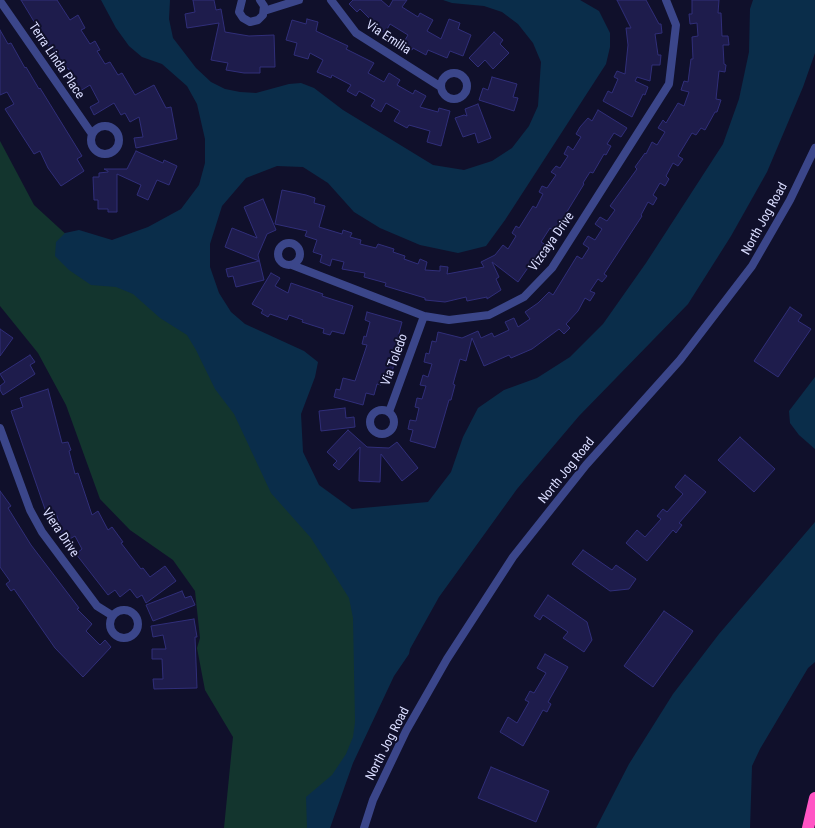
<!DOCTYPE html>
<html>
<head>
<meta charset="utf-8">
<style>
  body { margin:0 }
  canvas { display:block; background:#10102b }
</style>
</head>
<body>
<canvas width="815" height="828"></canvas>
<script>
const context = document.querySelector('canvas').getContext('2d');
context.lineJoin = 'round';
function paint(path, color) {
  context.fillStyle = color;
  context.fill(path, 'evenodd');
}
function shape(rows) {
  const path = new Path2D();
  for (const r of rows) {
    if (r.length === 3) {
      path.moveTo(r[0] + r[2], r[1]);
      path.arc(r[0], r[1], r[2], 0, 2 * Math.PI);
      continue;
    }
    path.moveTo(r[0], r[1]);
    for (let i = 2; i < r.length; i += 2) path.lineTo(r[i], r[i + 1]);
  }
  return path;
}
function trace(path, color, width, dash) {
  context.strokeStyle = color;
  context.lineWidth = width;
  context.lineCap = dash ? 'butt' : 'round';
  context.setLineDash(dash || []);
  context.stroke(path);
}
function write(font, color, halo, rows, align = 'center') {
  context.font = font + ' "Roboto Condensed",sans-serif';
  context.lineWidth = 4;
  context.setLineDash([]);
  context.textBaseline = 'middle';
  context.strokeStyle = halo;
  context.fillStyle = color;
  for (const [text, x, y, turn = 0] of rows) {
    context.save();
    context.translate(x, y);
    context.rotate((+turn || 0) * Math.PI / 180);
    context.textAlign = isNaN(turn) ? turn : align;
    if (halo) context.strokeText(text, 0, 0);
    context.fillText(text, 0, 0);
    context.restore();
  }
}
const green = shape([
  [0,141,34,205,82,249,153,284,363,594,365,717,317,828,224,828,233,737,205,690,197,648,200,638,195,591,173,560,130,530,100,499,66,405,38,353,0,306]
]);
const water = shape([
  [101,0,170,0,169,19,173,38,196,68,211,82,225,89,240,92,256,93,289,84,301,83,314,88,343,110,433,165,464,170,492,161,512,148,529,126,538,106,541,62,533,43,518,24,502,12,484,6,452,3,443,0,580,0,599,11,610,33,610,47,606,64,505,220,486,246,458,253,420,245,380,228,354,212,328,183,303,167,277,166,246,178,222,206,210,244,210,267,219,293,231,312,245,324,304,351,318,362,315,377,301,414,303,452,319,485,352,509,428,502,451,472,463,437,478,408,504,390,537,378,570,357,603,324,646,263,723,144,739,99,749,52,750,9,753,0,815,0,815,53,803,87,767,172,731,236,688,304,579,416,517,489,439,597,410,649,409,654,394,676,353,763,330,828,307,828,306,797,332,775,346,754,353,737,355,722,353,618,349,598,311,538,271,493,234,414,215,389,196,350,187,335,160,318,133,294,116,287,91,285,69,270,55,256,56,242,65,233,79,230,112,240,148,227,181,209,199,185,205,163,205,139,197,104,187,86,162,64,142,57,129,46,116,28],
  [815,377,815,449,799,435,790,423,789,411],
  [815,522,815,662,808,668,760,749,752,766,750,828,596,828,629,764,673,694,719,634]
]);
const building = shape([
  [21,0,57,0,70,20,78,15,85,28,81,30,90,44,95,41,100,50,97,51,105,64,110,62,118,75,122,73,135,95,154,85,166,108,171,107,177,139,136,148,134,138,143,137,139,117,130,122,125,113,121,115,114,103,94,115,90,107,99,102,90,85,80,91,68,68,64,70,52,47,50,48,21,0],
  [193,0,214,0,216,10,221,9,225,32,249,36,274,35,275,67,260,67,260,73,244,73,226,70,228,63,211,60,219,23,187,28,185,14,195,12,193,0],
  [353,0,381,0,389,7,393,0,407,0,402,7,418,17,420,13,433,20,427,31,441,39,449,19,460,23,458,29,471,35,463,56,450,51,447,58,428,50,426,55,413,48,412,50,402,45,408,35,390,24,385,33,376,28,377,26,360,9,357,12,349,4,353,0],
  [617,0,646,0,659,24,661,24,662,33,655,34,658,55,661,55,660,65,652,65,650,81,637,77,635,81,648,87,645,95,643,94,632,117,603,101,608,91,612,93,618,79,614,77,617,71,625,74,628,45,626,28,631,28,617,0],
  [692,0,719,0,718,13,721,13,722,36,728,36,729,45,723,45,724,64,726,65,725,72,719,71,716,99,721,100,717,112,715,112,705,130,701,128,696,135,692,133,678,156,683,159,678,166,673,163,666,176,669,179,665,186,660,183,653,195,657,198,653,205,648,202,641,215,642,216,604,274,607,276,602,282,598,279,590,291,595,293,590,301,585,298,578,311,566,324,570,328,564,334,559,329,532,349,511,358,509,355,484,366,472,338,466,361,460,359,453,384,455,385,451,400,449,400,435,448,410,441,413,430,408,429,410,420,416,421,419,408,415,407,417,398,422,399,426,386,420,385,423,375,428,377,432,364,424,362,426,353,429,354,432,341,436,342,438,332,462,338,478,331,481,338,492,333,494,337,509,330,505,322,514,318,518,327,530,319,525,312,538,303,549,292,553,295,577,256,582,259,589,248,583,244,588,236,595,240,602,229,595,224,600,217,607,221,615,210,610,206,637,169,635,167,645,153,646,154,652,142,657,145,665,132,658,128,663,120,666,123,678,103,684,106,689,92,681,90,684,81,688,82,691,59,693,59,692,37,698,36,697,23,690,24,689,14,692,14,692,0],
  [307,19,318,22,316,31,348,46,346,49,374,63,368,73,384,82,389,73,400,80,397,85,413,94,415,90,426,96,420,107,438,112,439,108,450,111,441,146,427,142,430,131,409,125,407,128,394,121,400,111,386,103,381,112,371,106,375,100,359,91,356,96,347,91,351,85,332,75,331,78,317,72,323,60,310,53,308,59,294,55,297,43,286,40,292,20,306,24,307,19],
  [0,30,8,44,11,43,25,68,26,67,39,89,40,88,82,156,77,159,84,171,61,186,48,168,40,151,34,154,5,109,14,104,7,92,0,95,0,30],
  [494,32,503,40,500,44,509,53,493,69,485,60,478,67,469,58,494,32],
  [492,77,517,84,513,97,518,98,514,111,479,100,483,88,488,90,492,77],
  [478,104,491,138,478,143,475,133,463,137,455,118,464,115,467,116,465,109,478,104],
  [598,110,627,128,621,137,614,133,607,144,611,146,606,155,604,154,593,173,590,172,583,183,584,184,560,223,562,224,557,233,550,228,541,242,546,245,541,253,539,252,518,282,492,262,499,277,496,279,501,290,487,299,487,297,467,301,466,297,445,302,425,300,425,298,385,286,386,283,364,277,365,273,342,269,344,262,332,259,330,266,320,262,322,255,313,252,317,240,305,236,307,231,275,224,282,190,306,195,315,198,314,203,325,206,319,227,342,234,343,230,352,233,350,237,361,240,360,244,376,248,378,244,394,249,393,252,405,256,404,259,418,264,420,259,427,262,425,270,440,271,440,266,448,267,447,274,484,267,481,262,495,255,503,245,508,249,516,236,512,233,516,226,519,228,533,206,536,208,543,194,539,192,542,186,547,188,556,175,551,172,556,166,560,168,568,156,564,154,568,146,573,150,581,137,576,134,580,127,588,118,592,121,598,110],
  [136,151,163,163,164,160,177,166,169,185,157,180,148,200,137,195,141,185,117,174,117,212,108,212,108,209,98,209,98,200,94,200,93,177,99,177,99,173,108,172,108,171,104,169,127,169,136,151],
  [263,199,276,230,267,234,258,255,264,280,236,287,233,276,228,277,226,269,259,261,225,247,232,228,257,238,244,207,263,199],
  [271,273,280,278,275,286,288,293,291,283,323,294,322,296,353,306,344,334,332,331,330,335,323,333,324,329,302,322,303,320,289,315,287,320,270,314,268,317,261,313,263,310,252,304,271,273],
  [790,307,802,315,798,321,811,329,778,377,754,361,790,307],
  [367,312,402,322,396,344,398,345,391,377,384,375,381,385,377,384,374,395,366,393,363,405,334,397,336,389,340,390,343,378,355,381,367,345,362,344,364,336,366,337,370,322,365,320,367,312],
  [0,329,13,338,0,356,0,329],
  [30,355,35,362,30,365,35,374,3,395,0,390,0,386,5,382,0,374,30,355],
  [48,389,62,443,68,442,71,450,69,451,75,474,78,473,92,515,98,511,108,530,112,527,123,542,121,543,141,569,143,568,150,577,165,566,176,581,146,603,142,595,137,598,130,589,120,597,115,590,108,595,76,554,82,549,75,536,66,541,60,531,62,531,56,513,47,515,11,411,23,407,20,398,48,389],
  [345,408,346,418,354,417,355,427,321,431,319,411,345,408],
  [348,430,367,447,389,448,397,442,418,468,402,481,381,454,380,482,359,481,360,447,339,470,333,465,337,461,327,452,348,430],
  [740,437,775,469,754,492,718,460,740,437],
  [685,475,706,492,679,523,682,525,676,533,673,530,647,561,626,543,637,530,645,537,661,519,657,516,663,509,667,512,683,494,675,487,685,475],
  [0,491,11,506,8,508,31,545,79,608,77,609,92,624,86,631,100,645,105,640,111,647,83,677,55,648,14,589,11,591,6,584,10,581,0,567,0,491],
  [583,550,612,570,616,565,636,579,629,589,610,591,572,564,583,550],
  [182,591,185,598,191,596,195,605,153,621,146,605,182,591],
  [548,595,587,622,592,640,584,652,563,638,568,632,543,615,540,620,534,616,548,595],
  [664,611,693,631,653,687,624,666,664,611],
  [194,619,197,637,195,637,197,688,154,689,153,679,163,679,162,659,152,659,152,649,166,649,163,635,153,637,151,626,194,619],
  [545,654,568,667,548,702,551,704,547,712,543,710,523,746,500,732,508,717,517,723,529,702,525,700,530,691,534,693,546,673,537,668,545,654],
  [491,767,549,791,536,822,478,798,491,767]
]);
const minor = shape([
  [242,0,239,12,243,18,250,22,258,20,263,15,264,6,260,0],
  [331,0,356,33,441,87],
  [0,1,92,134],
  [264,11,299,0],
  [454,86,13],
  [105,140,14],
  [289,254,11],
  [292,265,424,316,449,320,489,315,524,297,552,268,669,84,676,25,666,0],
  [382,422,12],
  [389,412,424,316],
  [0,428,30,510,42,532,97,606,113,616],
  [124,624,14]
]);
const tertiary = shape([
  [364,828,373,800,406,731,447,659,513,557,586,465,680,360,752,266,790,200,815,148]
]);
const motorway = shape([
  [808,828,815,798]
]);
const streetNames = [
  ["Via Emilia",388,38,33],
  ["Terra Linda Place",56,61,56],
  ["North Jog Road",765,219,-61],
  ["Vizcaya Drive",552,242,-55],
  ["Via Toledo",395,360,-70],
  ["North Jog Road",567,471,-51],
  ["Viera Drive",60,533,56],
  ["North Jog Road",388,744,-63]
];
paint(green, '#13352e');
paint(water, '#0a2d4a');
paint(building, '#1e1c4c');
trace(building, '#302e79', 1);
trace(minor, '#3b468a', 8);
trace(tertiary, '#3b468a', 8);
trace(motorway, '#ff55c4', 12);
write('13px', '#daddff', '#10102b', streetNames);
</script>
</body>
</html>
